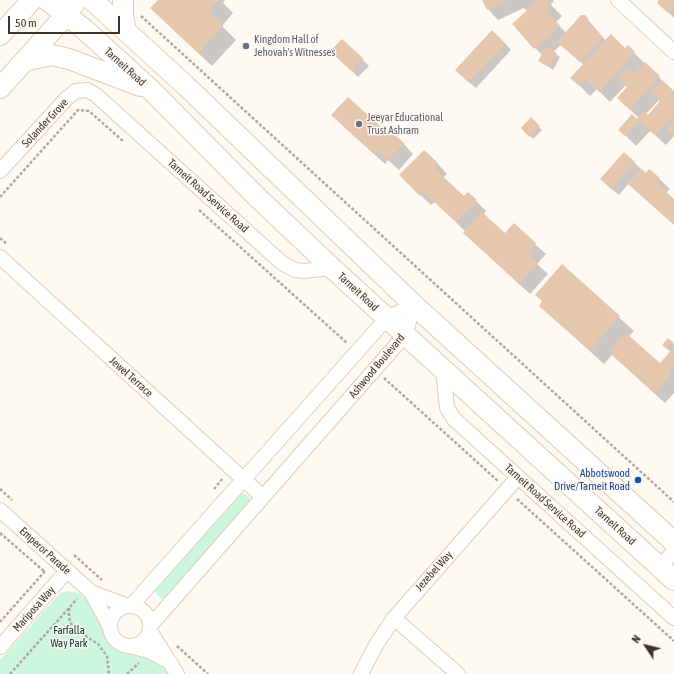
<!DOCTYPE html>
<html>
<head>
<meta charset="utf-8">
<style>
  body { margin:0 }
  #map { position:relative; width:674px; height:674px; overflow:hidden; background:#fff9f3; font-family:"Asap Condensed",sans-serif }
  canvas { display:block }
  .north { position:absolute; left:626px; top:626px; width:40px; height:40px; -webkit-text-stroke:3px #fff9f3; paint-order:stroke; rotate:305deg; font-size:11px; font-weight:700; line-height:16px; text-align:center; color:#3e3328 }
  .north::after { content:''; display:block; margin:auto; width:14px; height:18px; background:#3e3328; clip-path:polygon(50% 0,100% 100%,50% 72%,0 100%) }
  .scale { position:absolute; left:8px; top:16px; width:112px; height:18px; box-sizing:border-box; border:2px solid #3e3328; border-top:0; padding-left:5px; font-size:12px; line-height:14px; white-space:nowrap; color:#3e3328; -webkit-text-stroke:3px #fff9f3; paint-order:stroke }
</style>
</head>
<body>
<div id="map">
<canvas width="674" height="674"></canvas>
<div class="north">N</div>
<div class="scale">50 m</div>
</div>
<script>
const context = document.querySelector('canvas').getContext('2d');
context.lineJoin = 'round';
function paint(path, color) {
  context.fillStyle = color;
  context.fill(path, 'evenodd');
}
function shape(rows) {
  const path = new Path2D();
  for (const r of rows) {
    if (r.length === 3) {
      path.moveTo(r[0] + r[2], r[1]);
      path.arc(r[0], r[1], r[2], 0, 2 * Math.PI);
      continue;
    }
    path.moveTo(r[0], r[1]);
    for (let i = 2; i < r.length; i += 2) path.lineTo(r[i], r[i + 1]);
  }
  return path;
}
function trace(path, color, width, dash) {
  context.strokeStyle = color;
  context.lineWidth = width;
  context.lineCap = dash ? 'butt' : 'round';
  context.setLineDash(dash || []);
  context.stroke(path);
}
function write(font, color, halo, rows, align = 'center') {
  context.font = font + ' "Asap Condensed",sans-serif';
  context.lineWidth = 3;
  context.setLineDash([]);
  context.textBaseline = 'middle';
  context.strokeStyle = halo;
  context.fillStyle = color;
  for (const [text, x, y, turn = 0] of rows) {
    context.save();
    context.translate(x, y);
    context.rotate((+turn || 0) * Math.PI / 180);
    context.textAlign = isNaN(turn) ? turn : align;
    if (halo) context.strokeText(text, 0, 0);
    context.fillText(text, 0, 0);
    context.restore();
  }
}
const green = shape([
  [240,493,244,493,249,497,250,500,246,506,164,599,162,599,153,590],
  [67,591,79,593,92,604,104,624,107,638,113,646,121,650,136,652,162,665,169,674,0,674,0,660,53,601,61,593]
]);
const shadow = shape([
  [159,0,225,0,223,3,233,13,222,26,236,40,212,66,165,22],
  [484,0,553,0,554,2,550,4,562,16,556,22,566,33,585,16,606,41,625,49,628,47,674,92,674,136,666,145,650,131,636,146,620,130,639,118,629,109,628,87,626,85,610,102,597,89,590,96,572,78,584,65,561,45,553,52,560,57,553,70,540,61,543,56,513,24,527,11,524,8,498,20,488,9],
  [659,100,660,102,648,116,646,114],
  [660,0,674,0,674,18,665,9],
  [505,43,511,50,476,88,463,77],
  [339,58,362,59,369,66,358,77],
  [531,119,542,130,533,139,522,128],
  [343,126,390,136,403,143,413,154,399,170,388,160,385,164],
  [625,153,646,174,650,170,670,189,666,193,674,200,674,225,629,183,619,195,608,186],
  [437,163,447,174,443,178,464,198,468,193,486,211,483,215,505,234,535,244,546,254,537,264,548,274,530,294,475,243,465,231,435,202,431,205,411,186],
  [562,266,634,331,628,337,660,365,671,352,663,345,668,339,674,344,674,393,665,403,612,355,604,364,540,306]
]);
const building = shape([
  [158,0,219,0,208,11,223,26,198,53,150,8],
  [482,0,508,0,487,10],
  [538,0,547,0,552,5,546,11,560,26,534,49,512,24],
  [659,0,674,0,674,7,668,13,657,3],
  [581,15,585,15,588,18,587,23,603,37,580,62,557,42],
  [492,30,505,43,468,82,455,70],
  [611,34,625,48,628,45,635,52,599,92,585,79,579,86,570,78],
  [342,39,363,58,351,71,330,51],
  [546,47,557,53,549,67,538,61],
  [645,62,660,76,630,110,617,98,627,87,618,78,627,68,634,74],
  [662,80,674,91,674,114,655,135,639,121,625,136,618,130,632,114,637,119,643,111,648,115,660,101,651,93],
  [348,97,390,135,393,133,404,143,388,160,377,150,374,154,331,115],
  [531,117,540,126,529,137,521,128],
  [674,122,674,136,667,129],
  [424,150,438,163,433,167,464,196,468,192,477,200,456,222,423,192,420,196,399,175],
  [624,152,635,162,611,189,600,179],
  [641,169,646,173,649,169,660,178,656,182,674,199,674,225,628,184],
  [482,212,505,233,514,223,536,243,527,253,538,263,519,284,463,233],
  [562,264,620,316,590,351,539,306,542,301,535,295],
  [626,333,660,363,674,347,674,365,668,372,671,374,654,393,609,352],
  [668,338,673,342,667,349,662,345]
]);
const path = shape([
  [141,16,674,502],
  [0,197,78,110,89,111,123,141],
  [199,210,347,343],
  [0,238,7,244],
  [384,378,498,481],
  [0,489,12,500],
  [214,489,223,478],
  [517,499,674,641],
  [0,533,45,572],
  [74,555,102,580],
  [69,608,69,618,73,628,98,644,107,656,109,674],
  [0,622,46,570],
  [177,646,208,674],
  [10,674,77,599],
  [127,674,139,663]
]);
const street = shape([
  [618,0,674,52],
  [0,171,66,99,76,91,87,90,96,95,282,263,295,270,304,271,332,268],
  [0,257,263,497],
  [443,369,447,408,454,419,674,618],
  [0,510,91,592,110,627],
  [660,567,674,551],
  [91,592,128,606],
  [131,606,387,318,414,305],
  [130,626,20],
  [394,618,458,674],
  [150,626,405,335,414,305],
  [150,631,177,674],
  [129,646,149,651,170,662],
  [0,647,67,571],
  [361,674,376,645,394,618,518,477]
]);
const secondary = shape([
  [47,0,84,29,150,89,256,196,332,268,674,580],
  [92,0,185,85,414,305,674,542],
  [123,0,123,16,126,31],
  [0,35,32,0],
  [24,61,52,55,69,59,140,86],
  [0,88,66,15,77,0]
]);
const markers = [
  [246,46,4,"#6b7280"],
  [359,124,4,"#6b7280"],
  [638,480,4,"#1a4fb4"]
];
const worshipNames = [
  ["Kingdom Hall of",254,40],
  ["Jehovah's Witnesses",254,53],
  ["Jeeyar Educational",367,118],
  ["Trust Ashram",367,131]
];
const streetNames = [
  ["Tarneit Road",125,67,42],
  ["Solander Grove",45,123,-47],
  ["Tarneit Road Service Road",208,196,42],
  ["Tarneit Road",358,292,43],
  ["Ashwood Boulevard",377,366,-50],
  ["Jewel Terrace",131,377,42],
  ["Tarneit Road Service Road",545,501,42],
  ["Tarneit Road",615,526,42],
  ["Emperor Parade",45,551,42],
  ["Jezebel Way",434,571,-48],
  ["Mariposa Way",34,609,-48]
];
const transitNames = [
  ["Abbotswood",630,474],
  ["Drive/Tarneit Road",630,487]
];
const parkNames = [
  ["Farfalla",69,631],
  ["Way Park",69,644]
];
paint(green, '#cdf6e1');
paint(shadow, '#0003');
paint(building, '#e5c7ad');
trace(street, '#e7ccaf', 16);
trace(secondary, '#e7ccaf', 22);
trace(path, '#afa79f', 2.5, [3, 2]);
trace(street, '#fff', 14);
trace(secondary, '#fff', 20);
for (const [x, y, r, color] of markers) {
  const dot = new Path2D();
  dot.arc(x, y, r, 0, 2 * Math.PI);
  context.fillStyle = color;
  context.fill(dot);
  trace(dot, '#fff9f3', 1.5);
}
write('11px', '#5b616d', '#fff9f3', worshipNames, 'left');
write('11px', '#3e3328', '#fff9f3', streetNames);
write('11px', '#164399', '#fff9f3', transitNames, 'right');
write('11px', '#003320', '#fff9f3', parkNames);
</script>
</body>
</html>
